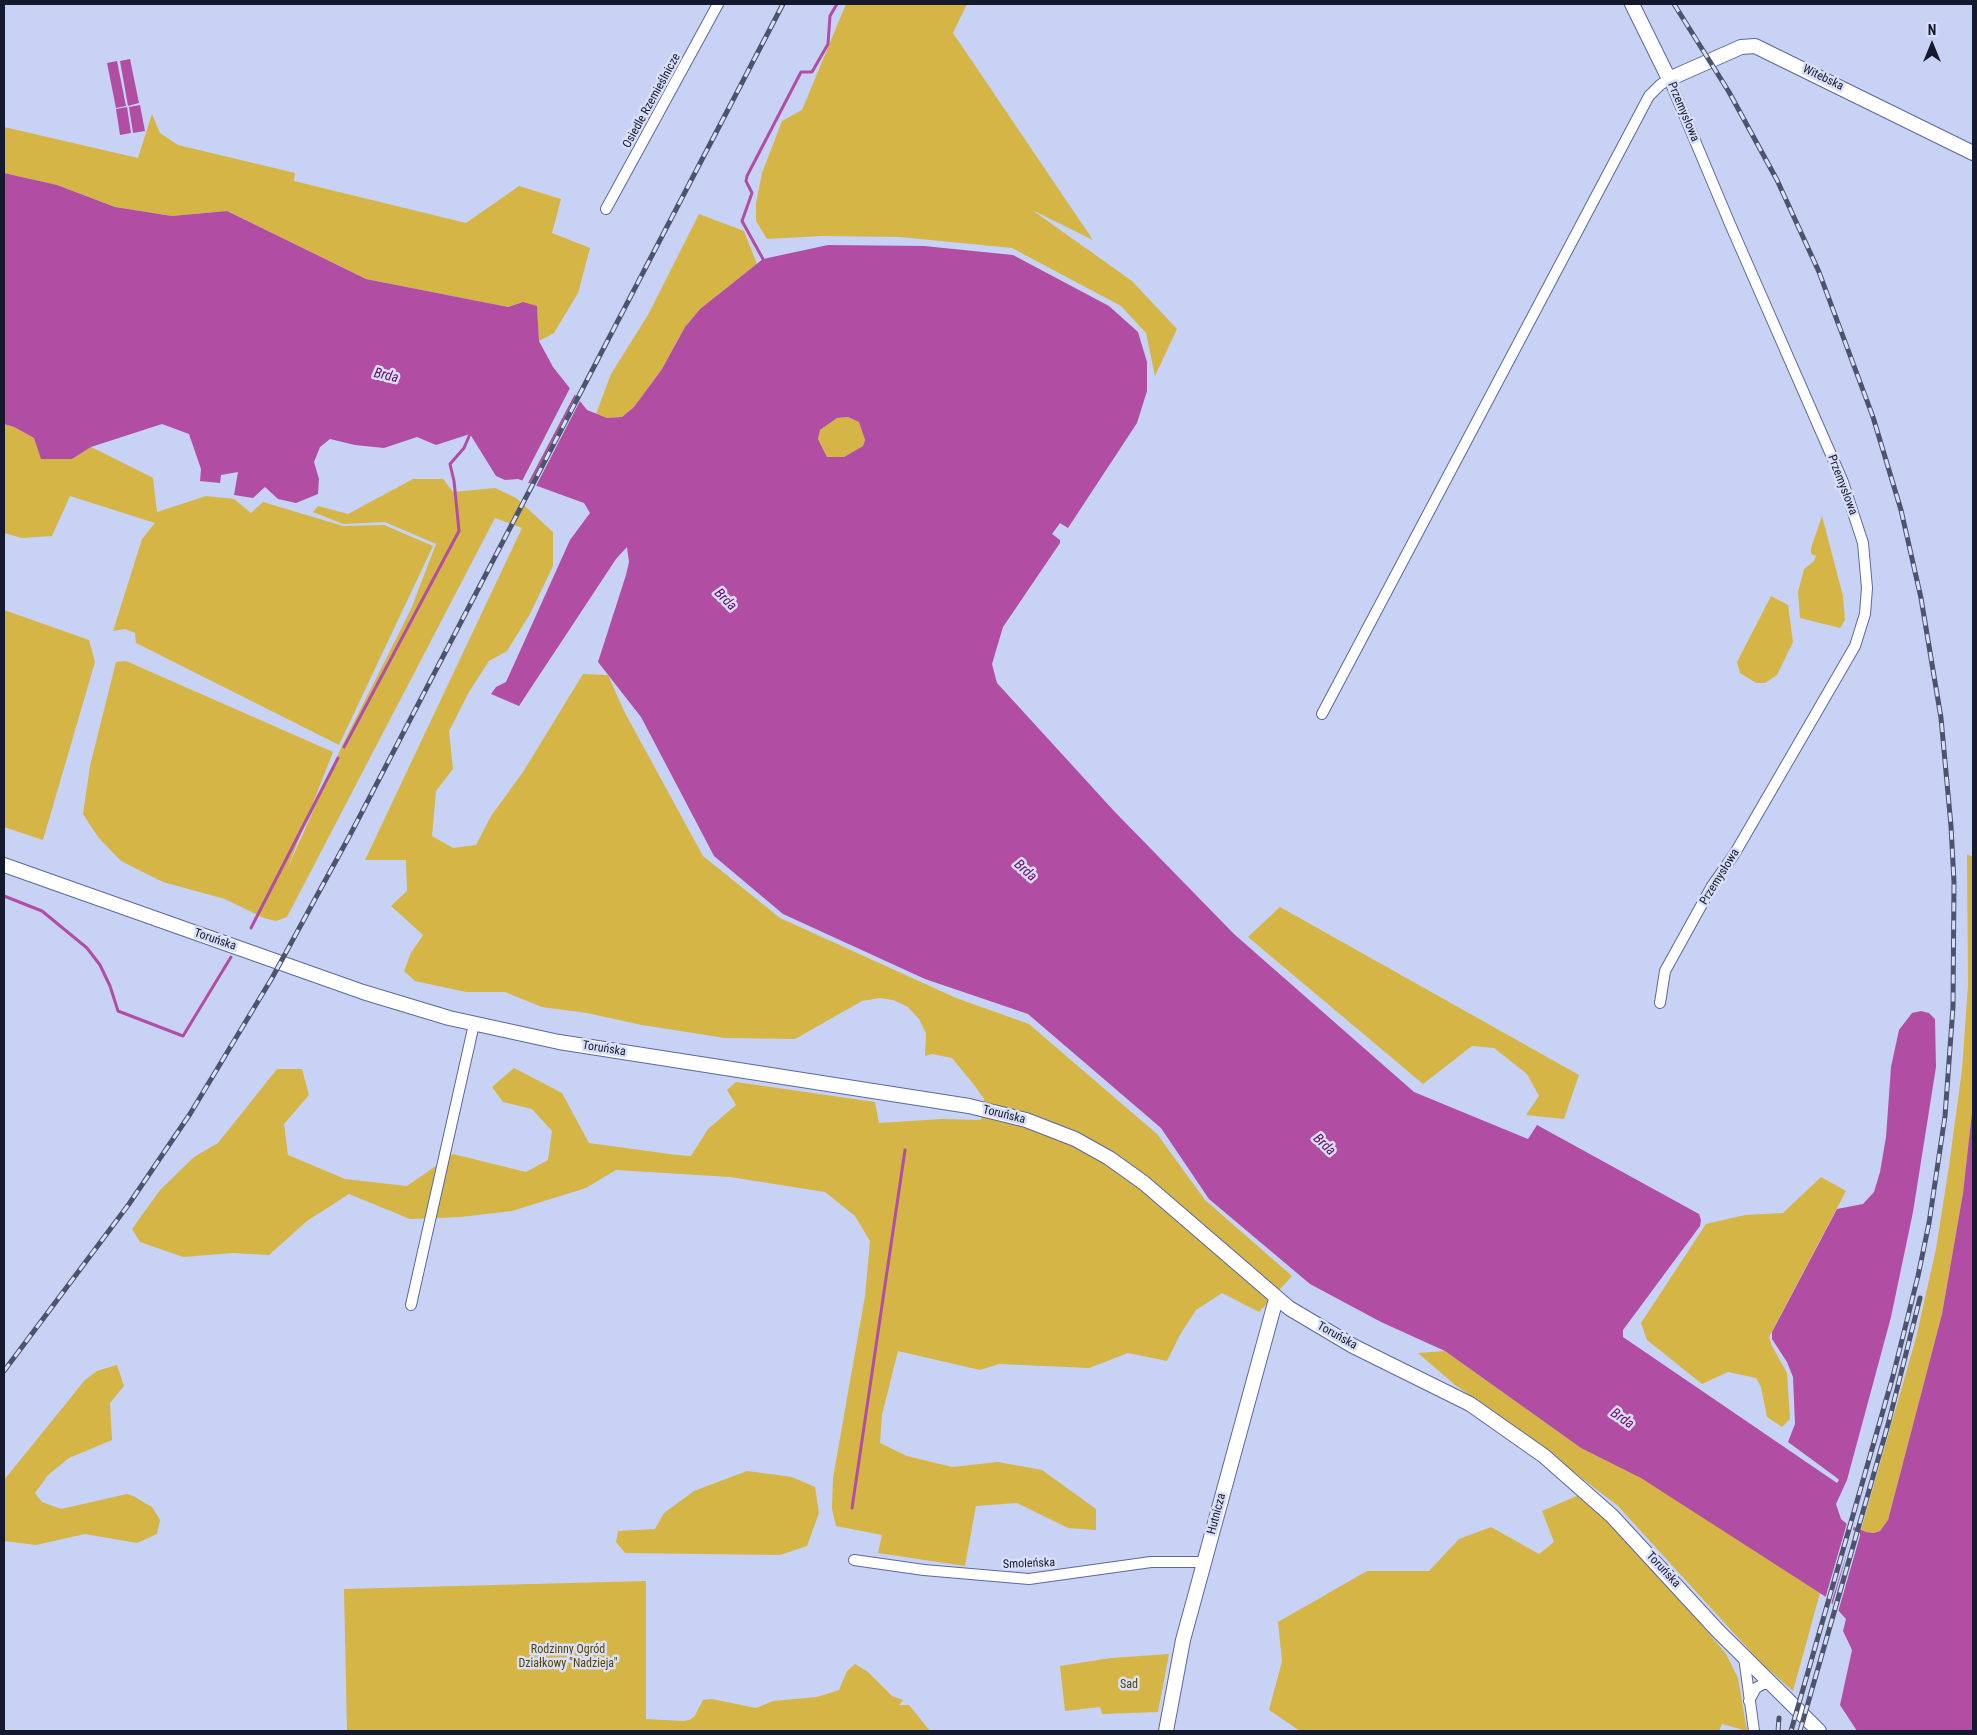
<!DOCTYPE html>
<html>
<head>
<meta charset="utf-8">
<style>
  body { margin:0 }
  #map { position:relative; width:1977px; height:1735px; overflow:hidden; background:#c8d2f5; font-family:"Roboto Condensed",sans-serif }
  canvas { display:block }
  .frame { position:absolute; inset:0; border:5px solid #14192e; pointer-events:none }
  .north { position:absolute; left:1907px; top:20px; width:50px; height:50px; -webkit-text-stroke:4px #d9dff7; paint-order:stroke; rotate:0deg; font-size:14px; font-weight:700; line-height:20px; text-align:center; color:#14192e }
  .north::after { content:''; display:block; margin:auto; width:18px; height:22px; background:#14192e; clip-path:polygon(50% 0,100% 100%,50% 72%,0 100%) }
</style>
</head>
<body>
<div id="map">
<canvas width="1977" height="1735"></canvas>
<div class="frame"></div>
<div class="north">N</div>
</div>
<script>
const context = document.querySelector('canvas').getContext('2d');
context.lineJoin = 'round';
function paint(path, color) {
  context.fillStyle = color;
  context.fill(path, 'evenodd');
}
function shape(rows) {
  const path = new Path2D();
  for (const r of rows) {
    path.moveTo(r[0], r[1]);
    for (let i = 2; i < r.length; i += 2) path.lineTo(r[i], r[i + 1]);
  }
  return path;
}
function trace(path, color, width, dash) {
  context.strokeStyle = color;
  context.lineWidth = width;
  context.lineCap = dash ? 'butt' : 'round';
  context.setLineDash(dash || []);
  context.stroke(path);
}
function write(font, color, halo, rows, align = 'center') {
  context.font = font + ' "Roboto Condensed",sans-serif';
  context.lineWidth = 5;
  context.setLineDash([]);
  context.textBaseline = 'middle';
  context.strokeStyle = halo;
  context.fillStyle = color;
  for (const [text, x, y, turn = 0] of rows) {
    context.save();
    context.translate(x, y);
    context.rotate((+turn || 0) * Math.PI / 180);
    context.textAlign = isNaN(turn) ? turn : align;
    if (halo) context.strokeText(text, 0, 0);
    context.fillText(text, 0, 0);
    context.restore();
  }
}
const green = shape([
  [846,4,967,4,953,33,1093,240,1032,210,1132,281,1177,329,1155,376,1146,333,1121,306,1012,248,900,237,822,236,767,239,756,221,756,203,762,173,782,121,802,110],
  [152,114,160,133,178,145,295,173,294,181,466,223,519,186,561,199,552,233,590,248,578,293,554,333,539,341,537,307,523,302,508,307,366,279,227,211,172,216,115,207,57,185,4,173,4,127,138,158],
  [699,214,744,231,757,264,700,309,685,327,662,369,634,407,622,417,607,418,596,414,611,374,648,315],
  [848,417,859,422,865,440,863,446,844,457,827,457,818,439,820,430,837,418],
  [4,424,14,427,72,459,91,447,153,478,157,512,206,496,234,499,251,513,263,502,343,526,384,525,433,546,339,745,136,643,135,633,125,629,113,631,142,539,155,523,70,496,52,536,22,538,4,533],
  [413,479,443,479,453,492,495,488,516,498,553,532,553,566,530,614,507,651,489,661,469,692,449,731,453,769,436,791,432,836,453,848,476,845,491,816,523,772,583,674,608,675,624,711,703,856,780,918,956,998,1029,1024,1157,1134,1205,1200,1292,1276,1259,1312,1222,1293,1196,1310,1181,1333,1167,1361,1128,1353,1089,1368,999,1364,980,1370,898,1351,882,1415,880,1443,907,1456,952,1467,998,1462,1042,1470,1096,1509,1096,1530,1068,1528,1017,1503,976,1506,965,1566,878,1553,882,1535,836,1526,832,1509,833,1478,865,1296,870,1241,855,1216,825,1192,730,1177,616,1170,586,1188,512,1211,461,1217,410,1219,349,1194,307,1221,269,1255,233,1253,183,1257,140,1242,132,1229,160,1190,194,1157,218,1143,277,1069,302,1069,309,1095,284,1124,288,1155,345,1179,407,1186,453,1154,526,1172,548,1160,552,1131,532,1109,503,1102,492,1087,514,1068,562,1093,589,1143,677,1155,691,1156,708,1129,736,1105,727,1090,736,1082,875,1102,879,1123,941,1119,981,1120,984,1099,975,1086,952,1058,932,1054,925,1056,926,1033,919,1019,908,1007,893,1000,880,998,862,1001,795,1039,725,1038,642,1025,587,1013,542,1007,505,992,466,992,415,981,404,971,411,953,423,935,391,906,407,891,406,860,365,860,522,528,495,518,287,917,276,921,264,918,225,899,163,882,121,861,98,837,83,814,90,766,116,662,126,661,333,752,286,872,341,748,411,609,436,544,385,522,343,524,313,512,318,506,348,514],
  [1822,516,1843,596,1845,620,1840,628,1800,618,1798,592,1804,569,1814,561,1816,556,1811,554,1811,548],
  [1771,596,1788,605,1793,642,1777,675,1765,683,1756,683,1740,673,1737,662],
  [4,610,89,640,95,662,43,840,4,827],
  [1967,854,1973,857,1973,1103,1963,1193,1942,1314,1888,1520,1880,1531,1874,1533,1866,1532,1861,1530,1916,1338,1936,1249,1949,1166,1962,1070,1968,985],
  [1280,907,1579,1075,1564,1119,1526,1115,1539,1096,1527,1074,1494,1048,1472,1046,1423,1084,1248,937],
  [1821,1177,1846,1191,1769,1337,1772,1346,1787,1373,1790,1419,1782,1427,1767,1417,1761,1387,1756,1378,1728,1372,1702,1384,1647,1340,1641,1323,1706,1224,1745,1215,1783,1213],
  [1445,1351,1581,1448,1641,1477,1820,1593,1793,1691,1761,1663,1618,1506,1518,1429,1455,1385,1418,1353],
  [117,1365,124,1386,110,1403,112,1440,69,1458,48,1475,35,1493,42,1502,61,1509,127,1494,133,1496,152,1507,160,1520,157,1534,137,1543,85,1534,36,1545,4,1541,4,1480,85,1380,97,1371],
  [747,1471,792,1477,815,1487,819,1513,807,1546,780,1555,625,1553,616,1542,618,1531,655,1529,664,1513,694,1491],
  [1579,1495,1617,1530,1673,1590,1726,1654,1738,1678,1747,1731,1722,1724,1719,1731,1300,1731,1269,1710,1282,1661,1278,1622,1367,1571,1429,1571,1459,1539,1491,1527,1539,1554,1554,1542,1542,1511],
  [646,1581,646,1719,683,1721,689,1720,694,1717,703,1700,712,1699,756,1708,773,1701,817,1697,839,1690,847,1671,855,1664,868,1672,892,1696,903,1700,899,1705,909,1705,930,1731,347,1731,344,1589],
  [1169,1654,1158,1712,1102,1714,1100,1707,1065,1711,1060,1666,1111,1658]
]);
const water = shape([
  [130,59,139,103,128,106,120,61],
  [117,61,126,106,116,108,107,63],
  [140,105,145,131,133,133,129,107],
  [127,107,131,133,120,135,116,109],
  [4,173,57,185,115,207,172,216,227,211,366,279,508,307,523,302,537,306,539,341,553,367,587,410,607,418,622,417,634,407,662,369,685,327,700,309,763,259,828,245,924,246,1013,255,1109,306,1138,332,1147,362,1147,391,1137,423,1068,528,1060,523,1052,534,1060,540,1060,543,1003,627,992,664,997,683,1114,811,1234,934,1414,1092,1528,1139,1537,1125,1699,1214,1701,1220,1700,1226,1623,1330,1623,1337,1837,1483,1839,1480,1837,1478,1788,1442,1795,1424,1793,1377,1787,1362,1772,1339,1772,1332,1837,1209,1863,1204,1874,1192,1880,1172,1886,1137,1891,1067,1899,1030,1912,1013,1921,1011,1929,1013,1935,1019,1936,1067,1913,1212,1891,1317,1847,1480,1836,1504,1841,1519,1847,1524,1866,1532,1874,1533,1880,1531,1888,1520,1942,1314,1963,1193,1973,1103,1973,1731,1857,1731,1840,1705,1852,1650,1843,1631,1846,1619,1826,1597,1641,1478,1581,1448,1445,1351,1381,1322,1310,1284,1209,1199,1161,1128,1028,1014,925,979,783,914,714,856,641,717,598,662,626,575,629,562,627,547,616,559,519,706,491,694,496,687,506,682,570,540,590,513,584,503,518,479,505,480,496,476,470,434,436,445,417,437,384,448,355,445,330,439,320,447,314,462,319,479,318,494,296,503,278,499,265,487,253,498,234,495,238,472,221,475,220,483,200,481,201,469,189,434,162,424,91,447,72,459,41,459,34,438,14,427,4,424],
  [848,417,859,422,865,440,863,446,844,457,827,457,818,439,820,430,837,418]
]);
const pier = shape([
  [571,386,576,392,527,485,521,483],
  [577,394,581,399,535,488,529,486],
  [1847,1523,1854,1526,1853,1530,1860,1533,1860,1536,1838,1612,1832,1606,1849,1546,1831,1604,1825,1599]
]);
const stream = shape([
  [763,259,742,221,752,193,746,181,747,176,801,72,812,72,828,44,830,16,837,4],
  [344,747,459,531,454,481,450,464,464,448,470,434],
  [4,896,42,911,87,948,100,965,110,986,118,1011,183,1036,231,957],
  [251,928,338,758],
  [852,1508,905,1150]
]);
const street = shape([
  [606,209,718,4],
  [1322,714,1649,96,1660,85,1669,79,1730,224,1843,482,1863,543,1867,588,1865,614,1855,646,1735,853,1712,886,1665,971,1660,1003],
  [411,1305,474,1024],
  [854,1560,924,1570,1029,1579,1151,1562,1204,1562],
  [1744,1657,1754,1731],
  [1749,1701,1756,1688,1763,1684,1772,1684]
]);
const secondary = shape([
  [1632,4,1669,79,1741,47,1755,46,1973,153],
  [4,865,363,992,449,1018,559,1042,969,1106,1026,1120,1075,1139,1109,1158,1144,1183,1289,1308,1353,1346,1470,1404,1544,1456,1612,1516,1718,1631,1819,1731],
  [1166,1731,1183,1640,1276,1299]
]);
const rail = shape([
  [1674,4,1729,92,1777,180,1819,272,1873,417,1901,510,1921,598,1941,718,1951,826,1954,882,1953,1007,1945,1116,1929,1223,1918,1276,1893,1376,1791,1731],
  [4,1371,129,1204,190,1114,272,978,350,835,783,4],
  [1778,1731,1779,1718],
  [1800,1731,1889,1421,1920,1298]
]);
const streetNames = [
  ["Witebska",1823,78,26],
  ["Osiedle Rzemieślnicze",652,101,-61],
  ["Przemysłowa",1683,112,67],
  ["Przemysłowa",1842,485,69],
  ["Przemysłowa",1720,877,-58],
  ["Toruńska",215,940,19],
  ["Toruńska",604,1049,9],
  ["Toruńska",1004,1115,14],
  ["Toruńska",1337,1336,29],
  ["Hutnicza",1217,1514,-75],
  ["Smoleńska",1029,1564,-2],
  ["Toruńska",1663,1570,47]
];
const parkNames = [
  ["Rodzinny Ogród",568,1650],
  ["Działkowy \"Nadzieja\"",568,1664],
  ["Sad",1129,1685]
];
const waterNames = [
  ["Brda",386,376,13],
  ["Brda",725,600,45],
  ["Brda",1025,871,41],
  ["Brda",1324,1145,43],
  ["Brda",1622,1419,34]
];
paint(green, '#d4b546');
paint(water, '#b24da4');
paint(pier, '#c8d2f5');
trace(stream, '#b24da4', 3);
trace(street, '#5c689c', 12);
trace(secondary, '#5c689c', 16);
trace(street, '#fff', 10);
trace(secondary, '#fff', 14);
trace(rail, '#4c536c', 5);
trace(rail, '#d9dff7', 3, [9]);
write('12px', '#14192e', '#d9dff7', streetNames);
write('12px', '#554504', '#d9dff7', parkNames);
write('italic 14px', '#6c0862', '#d9dff7', waterNames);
</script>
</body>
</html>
